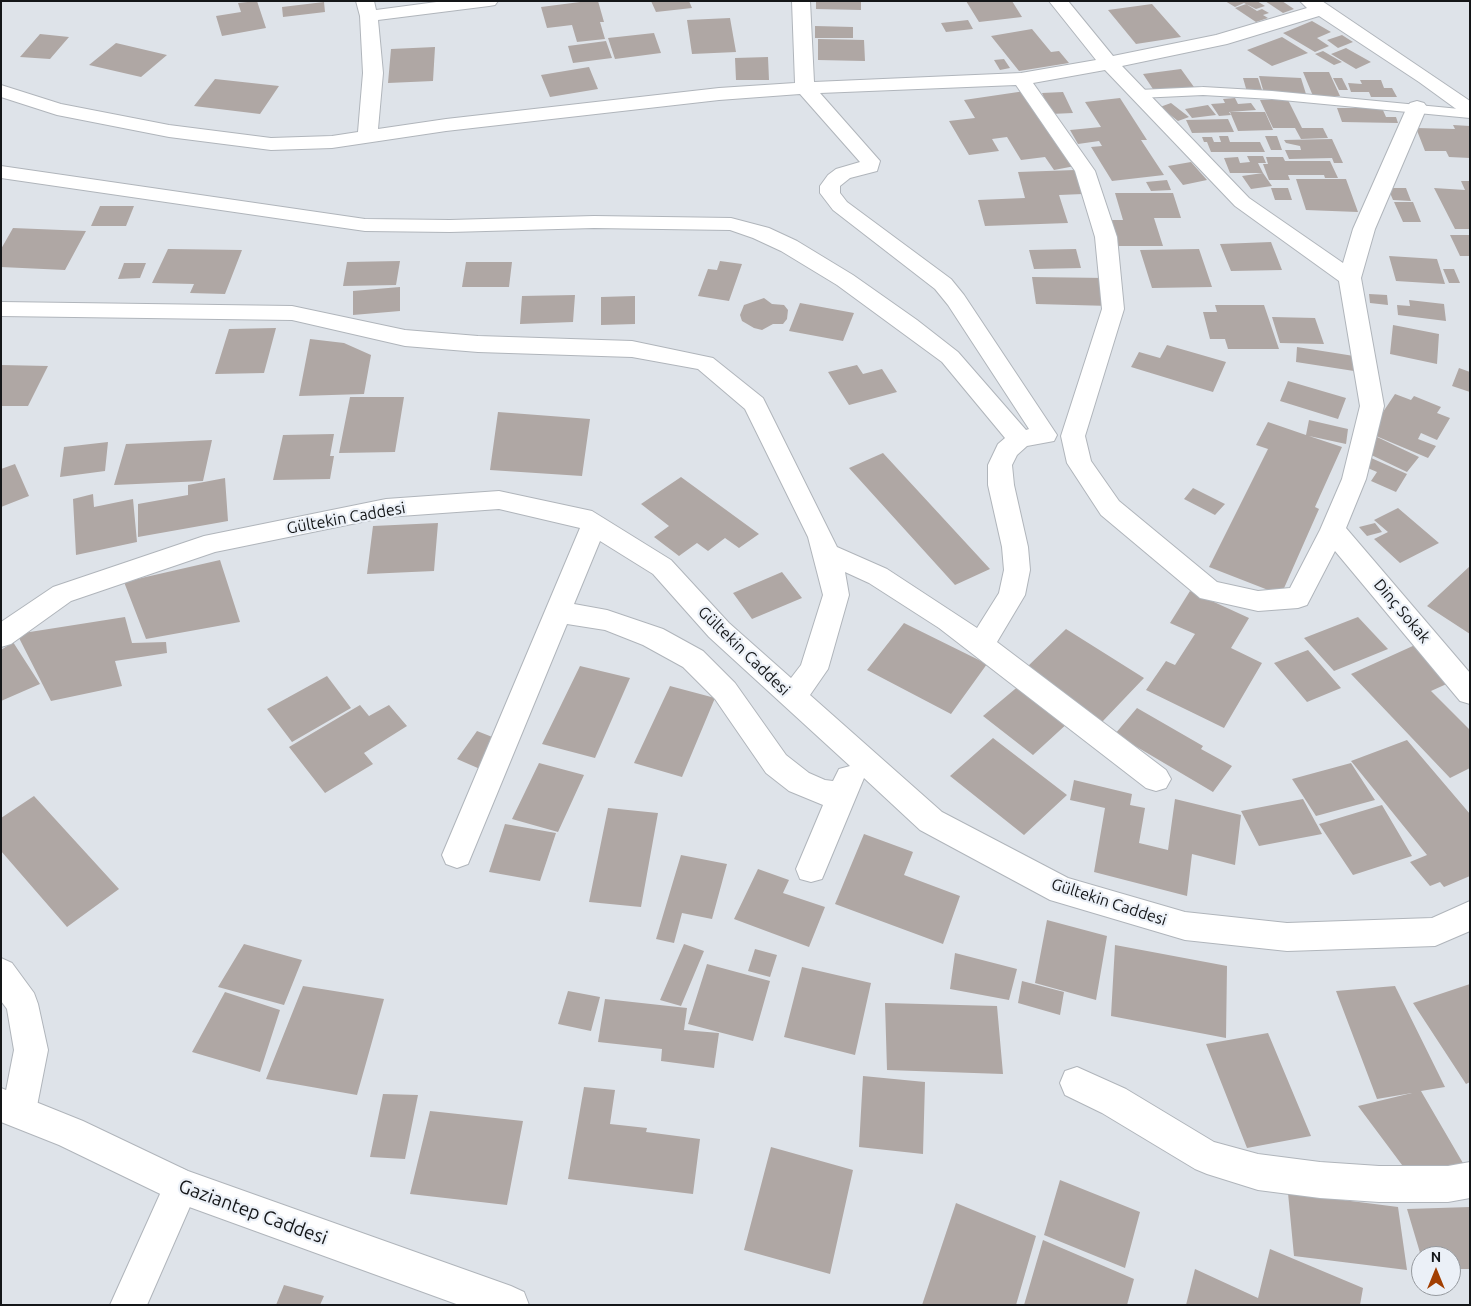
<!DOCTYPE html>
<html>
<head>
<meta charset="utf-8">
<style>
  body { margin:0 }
  #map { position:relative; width:1471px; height:1306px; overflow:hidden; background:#dee3e9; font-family:Ubuntu,sans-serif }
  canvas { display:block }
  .frame { position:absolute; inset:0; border:2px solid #141618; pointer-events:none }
  .north { position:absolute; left:1411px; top:1246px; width:50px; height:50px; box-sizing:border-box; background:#ebf0f7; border:1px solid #95999e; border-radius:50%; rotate:0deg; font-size:14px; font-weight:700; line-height:20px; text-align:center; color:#141618 }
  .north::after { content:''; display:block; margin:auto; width:18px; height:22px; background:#a23f02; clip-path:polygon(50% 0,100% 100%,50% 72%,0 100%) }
</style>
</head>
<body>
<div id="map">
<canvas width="1471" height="1306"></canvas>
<div class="frame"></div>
<div class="north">N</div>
</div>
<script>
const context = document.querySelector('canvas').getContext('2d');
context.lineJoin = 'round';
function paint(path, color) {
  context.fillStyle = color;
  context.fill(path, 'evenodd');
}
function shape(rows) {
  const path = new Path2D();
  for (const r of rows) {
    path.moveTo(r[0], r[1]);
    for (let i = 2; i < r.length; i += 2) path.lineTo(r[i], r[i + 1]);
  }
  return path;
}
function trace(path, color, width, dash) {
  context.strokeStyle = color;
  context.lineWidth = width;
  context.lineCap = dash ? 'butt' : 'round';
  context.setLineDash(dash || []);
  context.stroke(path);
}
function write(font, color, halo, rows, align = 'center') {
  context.font = font + ' Ubuntu,sans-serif';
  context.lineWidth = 4.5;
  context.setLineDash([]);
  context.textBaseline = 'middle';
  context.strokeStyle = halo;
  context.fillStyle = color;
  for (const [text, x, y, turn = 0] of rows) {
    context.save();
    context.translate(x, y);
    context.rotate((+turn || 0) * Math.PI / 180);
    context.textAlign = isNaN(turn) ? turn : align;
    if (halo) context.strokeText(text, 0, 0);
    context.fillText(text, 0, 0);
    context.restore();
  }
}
const building = shape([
  [257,1,266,28,222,36,216,16,241,12,238,3],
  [588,1,598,1,604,22,600,22,605,39,577,42,572,25,547,28,541,7],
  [651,1,689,1,692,8,656,12],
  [816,1,861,1,861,10,816,9],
  [966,1,1012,1,1022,17,979,22],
  [1225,1,1257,1,1265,6,1256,9,1244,3,1235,7],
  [1265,1,1282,1,1294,9,1283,13],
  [324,2,325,12,283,17,282,7],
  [1152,4,1181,37,1136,44,1108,10],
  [1246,4,1257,11,1262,9,1269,13,1263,15,1268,18,1256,22,1235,8],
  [730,18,736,52,692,54,687,20],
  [968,20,973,29,946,32,941,23],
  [1312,21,1331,32,1317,38,1329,46,1315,52,1283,33],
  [815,26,853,27,853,38,815,38],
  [1032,29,1051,52,1059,51,1069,63,1019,71,991,36],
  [654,33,661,53,615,59,608,38],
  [40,34,69,37,50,59,20,57],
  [1342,35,1353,42,1338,48,1327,40],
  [1282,37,1308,53,1272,66,1247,50],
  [818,39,864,40,865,61,818,60],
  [606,41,612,58,573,63,568,46],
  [116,43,167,55,141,77,89,65],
  [435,47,433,81,388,83,391,49],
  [1346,48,1371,62,1356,69,1331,54],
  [1323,51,1342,62,1334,65,1315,54],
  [768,57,769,80,736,80,735,58],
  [1004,59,1010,68,1000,70,994,60],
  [589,67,598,89,550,97,541,75],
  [1181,69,1194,87,1155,92,1143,74],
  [1303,72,1329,72,1340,96,1313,96],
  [1259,76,1301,78,1306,94,1264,93],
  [1243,78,1258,78,1263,93,1247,92],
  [1333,78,1342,78,1348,90,1339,90],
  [215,79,279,86,260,114,194,106],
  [1360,80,1381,80,1384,88,1392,88,1397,97,1371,97,1369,92,1351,92,1348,83,1362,84],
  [1025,91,1075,166,1054,170,1045,157,1021,160,1007,137,992,139,999,151,969,155,949,121,975,118,964,100],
  [1063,92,1073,113,1051,114,1042,93],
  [1120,98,1147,140,1141,140,1164,175,1112,181,1091,147,1102,146,1099,141,1078,144,1070,130,1101,127,1085,102],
  [1235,98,1238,104,1251,103,1256,110,1229,112,1231,115,1219,116,1211,104,1225,103,1223,99],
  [1260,100,1288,100,1302,128,1323,128,1328,138,1301,139,1295,128,1273,128],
  [1171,103,1189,117,1178,121,1160,107],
  [1208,105,1216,115,1192,118,1185,109],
  [1337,108,1382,108,1386,117,1396,117,1398,123,1342,122],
  [1230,112,1265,112,1273,130,1238,131],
  [1228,119,1234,132,1192,133,1186,120],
  [1453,125,1470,126,1470,158,1449,157,1446,151,1425,151,1416,128,1455,129],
  [1219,136,1228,136,1230,142,1260,142,1265,152,1211,152,1207,142,1204,142,1202,137,1212,137,1214,142,1221,142],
  [1265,136,1277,136,1282,150,1271,150],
  [1332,139,1343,163,1334,163,1332,158,1289,159,1285,150,1301,150,1300,146,1286,143,1284,140],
  [1247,156,1263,156,1266,163,1258,163,1263,173,1230,173,1224,158,1238,157,1240,163,1250,162],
  [1266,157,1283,157,1285,161,1330,161,1338,178,1325,178,1324,175,1288,175,1290,180,1269,180,1263,164,1268,164],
  [1191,162,1207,180,1183,185,1168,166],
  [1075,170,1083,194,1059,195,1068,223,985,226,978,200,1025,198,1018,172],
  [1263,173,1272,186,1251,189,1242,176],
  [1296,179,1346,179,1358,212,1306,210],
  [1167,180,1171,190,1151,191,1146,182],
  [1461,181,1470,181,1470,229,1455,229,1434,188,1465,190],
  [1271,188,1288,188,1292,200,1275,200],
  [1388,188,1406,188,1411,201,1393,200],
  [1115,193,1173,193,1181,218,1154,218,1163,246,1114,246,1107,220,1123,220],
  [1394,202,1413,202,1421,222,1403,222],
  [100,206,134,206,126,226,91,226],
  [13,228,86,231,65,270,1,267,1,249],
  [1450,235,1470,235,1470,256,1460,256],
  [1271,242,1282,270,1231,271,1220,244],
  [168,249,242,250,225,294,190,293,194,284,152,283],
  [1076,249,1081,268,1034,269,1029,250],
  [1199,249,1212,287,1152,288,1140,250],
  [1389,256,1437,259,1445,284,1396,281],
  [400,261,396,285,343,286,347,262],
  [720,261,742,264,729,301,698,296,708,269,717,270],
  [466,262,512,262,509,287,462,287],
  [124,263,146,263,140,278,118,279],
  [1443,269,1454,269,1460,283,1449,283],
  [1032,277,1106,278,1111,306,1036,304],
  [400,287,400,311,353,315,353,291],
  [1369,294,1387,295,1388,305,1370,303],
  [575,295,573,322,520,324,522,296],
  [635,296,635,324,601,325,601,297],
  [764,298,772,304,784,305,788,310,787,319,783,324,773,324,762,330,754,328,742,321,740,315,744,305],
  [1409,300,1444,304,1446,321,1398,315,1397,305,1410,306],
  [800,303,854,313,843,341,789,331],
  [1215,305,1264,305,1279,349,1228,349,1225,339,1210,339,1203,312,1217,312],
  [1272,317,1315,318,1324,344,1280,343],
  [1393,325,1439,334,1437,364,1390,354],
  [276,328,264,373,215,374,229,329],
  [310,339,344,343,371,355,364,394,299,396],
  [1167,345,1226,362,1213,392,1131,367,1139,352,1160,358],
  [1297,347,1354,356,1354,371,1296,362],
  [1,365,48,366,28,406,1,406],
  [857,365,863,374,882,369,897,392,849,405,828,372],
  [1459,368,1470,372,1470,392,1452,386],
  [1288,381,1346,398,1338,419,1280,401],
  [1395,394,1411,400,1414,396,1441,407,1437,413,1450,418,1437,440,1421,433,1418,439,1436,446,1428,458,1369,433],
  [350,397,404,397,395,452,339,453],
  [498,412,590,419,582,476,490,470],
  [1309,420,1348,429,1346,444,1309,436,1342,447,1315,507,1319,509,1281,595,1209,567,1268,449,1256,445,1268,422,1306,435],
  [334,434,330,456,334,456,330,479,273,480,283,435],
  [1377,437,1419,457,1407,472,1365,452],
  [212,440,203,481,114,485,126,444],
  [108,442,105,471,60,477,64,447],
  [883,453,990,569,955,585,849,468],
  [1369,457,1407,474,1396,492,1371,481,1377,472,1363,466],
  [15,464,29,496,1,507,1,469],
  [681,477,759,534,739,548,725,538,708,551,697,543,679,556,654,537,669,526,641,504],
  [225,478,228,521,138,537,138,504,188,495,188,485],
  [1193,488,1225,504,1215,515,1184,499],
  [93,494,94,507,133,499,137,542,76,555,73,499],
  [1398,508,1439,543,1400,563,1374,539,1388,532,1374,520],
  [438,523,434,571,367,574,373,526],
  [1375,523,1382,532,1367,536,1359,527],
  [220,560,240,622,146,639,124,582],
  [1470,566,1470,634,1427,606],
  [782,572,802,598,752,619,733,593],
  [1190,591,1249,618,1231,648,1262,663,1224,728,1146,690,1166,661,1175,665,1195,634,1170,623],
  [125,617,132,643,166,642,167,653,115,661,122,686,51,701,17,634],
  [1358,617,1388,649,1334,671,1304,638],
  [904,623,987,664,951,714,867,670],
  [1066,629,1144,678,1102,722,1024,670],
  [13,642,40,684,1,701,1,650],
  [1415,645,1451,682,1431,691,1470,730,1470,768,1450,778,1351,674],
  [1308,650,1341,688,1307,702,1274,663],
  [580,666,630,678,595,758,542,744],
  [327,676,351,708,292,742,267,709],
  [1021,684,1070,721,1033,755,983,716],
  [670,686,715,698,682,777,634,763],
  [360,705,369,716,389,705,407,726,364,753,373,764,325,793,289,747],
  [1137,708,1203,746,1201,749,1232,766,1213,792,1115,734],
  [477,731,500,740,480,769,457,759],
  [993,738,1067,795,1024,835,950,776],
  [1407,740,1470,814,1470,876,1444,887,1440,882,1430,886,1410,862,1427,855,1351,761],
  [539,763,584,775,558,832,512,819],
  [1351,763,1375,800,1316,816,1292,779],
  [1074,780,1132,794,1130,805,1145,808,1139,843,1168,850,1175,799,1241,815,1235,865,1192,854,1187,896,1094,872,1105,808,1070,800],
  [34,796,119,889,67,927,1,851,1,818],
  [1303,799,1322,834,1259,846,1241,811],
  [1382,805,1412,856,1353,875,1319,824],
  [608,808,658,813,641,907,589,902],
  [505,824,556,833,540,881,489,872],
  [864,834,913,852,904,875,960,896,943,944,835,904],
  [681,855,727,864,712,919,682,913,674,943,656,939],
  [758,869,789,880,783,893,825,907,809,947,734,919],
  [1047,920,1107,936,1096,1000,1035,983],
  [244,944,302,960,284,1005,218,987],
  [684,944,704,951,681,1006,660,1000],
  [1115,945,1227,966,1226,1038,1111,1016],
  [755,949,777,955,770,977,748,971],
  [955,953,1017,969,1009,1000,950,989],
  [707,964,770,981,753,1041,688,1024],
  [802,967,871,983,855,1055,784,1037],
  [1022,981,1064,992,1060,1015,1018,1003],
  [1470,984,1470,1082,1466,1084,1413,1003],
  [303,986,384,999,357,1095,266,1079],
  [1395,986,1445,1087,1421,1091,1467,1170,1408,1173,1358,1106,1412,1093,1377,1099,1336,991],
  [568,991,600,997,591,1031,558,1024],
  [225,992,280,1010,260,1072,192,1052],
  [605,999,687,1008,684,1030,719,1033,714,1068,661,1061,662,1049,598,1042],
  [885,1003,997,1006,1003,1074,887,1070],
  [1268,1033,1311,1136,1247,1148,1206,1044],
  [863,1076,925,1082,923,1154,859,1147],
  [584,1087,615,1090,610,1124,647,1128,646,1132,700,1139,693,1194,568,1179],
  [383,1094,418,1095,405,1159,370,1157],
  [430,1111,523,1121,507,1205,410,1194],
  [771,1147,853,1170,830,1274,744,1250],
  [1060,1180,1140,1212,1125,1268,1044,1235],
  [1288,1193,1398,1207,1407,1270,1294,1256],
  [956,1203,1036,1236,1016,1305,922,1305],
  [1470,1207,1470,1269,1451,1269,1451,1256,1421,1256,1407,1209],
  [1043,1240,1134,1279,1127,1305,1024,1305],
  [1270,1249,1363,1288,1360,1305,1186,1305,1195,1269,1258,1298],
  [284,1285,324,1296,320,1305,276,1305]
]);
const service = shape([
  [1203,87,1272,91,1470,110,1470,118,1272,99,1203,95,1139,98,1133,94,1139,90,1203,87]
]);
const minor = shape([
  [356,1,374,1,376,10,444,1,498,1,495,5,489,6,378,20,383,73,378,129,446,119,719,88,795,83,792,1,810,1,814,82,1021,73,1096,60,1049,1,1068,1,1113,56,1216,35,1307,8,1300,1,1322,1,1470,101,1470,116,1463,114,1419,82,1319,16,1227,44,1122,66,1249,198,1343,263,1353,229,1407,107,1410,103,1417,101,1424,103,1427,107,1375,229,1361,278,1384,406,1366,479,1346,528,1470,673,1470,704,1460,701,1335,551,1307,605,1298,608,1258,611,1200,598,1101,515,1067,463,1061,436,1102,309,1095,237,1075,171,1016,85,820,93,880,161,877,171,850,178,840,186,840,193,847,202,951,279,964,295,1057,435,1054,441,1027,446,1017,455,1012,465,1014,485,1028,547,1030,570,1025,595,997,642,1166,770,1171,779,1166,788,1156,791,1146,788,939,628,869,583,845,572,849,595,828,669,810,695,942,812,1068,878,1185,912,1287,923,1432,918,1470,901,1470,931,1435,946,1287,951,1185,940,1050,900,920,830,864,778,822,879,811,882,800,879,796,869,823,805,789,791,766,773,715,699,683,667,643,645,605,630,567,624,468,864,457,868,446,864,442,855,580,528,499,509,386,517,215,552,71,601,11,644,1,647,1,622,53,587,204,536,386,499,499,491,592,511,671,560,729,623,791,678,801,665,823,595,808,537,745,409,698,369,632,357,478,352,405,346,292,320,1,316,1,302,292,306,405,330,478,336,632,341,713,358,763,398,837,547,887,569,977,628,999,593,1004,570,1002,547,988,485,988,465,998,444,1005,438,942,362,837,285,781,251,753,238,730,230,594,228,450,232,365,231,1,178,1,166,365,219,450,220,594,216,731,218,769,228,797,241,853,275,917,320,958,352,1026,430,1029,429,948,305,935,289,833,210,820,193,820,186,828,175,836,169,860,162,800,94,719,100,446,131,332,148,271,150,169,137,57,115,1,97,1,85,61,104,169,125,271,138,332,136,358,132,363,73,360,16,356,1],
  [1105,70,1235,206,1339,281,1360,406,1342,479,1320,530,1290,588,1258,591,1217,582,1119,501,1091,461,1085,436,1124,309,1117,237,1095,171,1033,83,1105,70],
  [600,541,653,574,709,637,850,766,839,769,833,781,825,780,809,773,786,755,735,683,703,651,663,629,607,610,574,604,600,541],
  [1,958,12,963,34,993,38,1004,48,1050,36,1111,31,1123,19,1128,7,1123,2,1111,14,1050,7,1009,1,1001,1,958],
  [1077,1067,1126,1089,1214,1142,1258,1154,1320,1162,1379,1166,1448,1166,1470,1162,1470,1198,1448,1202,1379,1202,1320,1198,1258,1190,1207,1174,1195,1169,1102,1113,1065,1095,1060,1083,1065,1071,1077,1067],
  [181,1168,193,1174,199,1186,147,1305,110,1305,169,1174,181,1168]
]);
const secondary = shape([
  [1,1088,83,1121,188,1171,511,1286,524,1292,529,1305,459,1305,181,1204,59,1145,1,1122,1,1088]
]);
const streetNames = [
  ["Gültekin Caddesi",346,518,-10],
  ["Dinç Sokak",1402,611,50],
  ["Gültekin Caddesi",744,651,44],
  ["Gültekin Caddesi",1109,902,18]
];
const nearStreetnames = [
  ["Gaziantep Caddesi",253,1212,20]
];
paint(building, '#afa7a4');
trace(service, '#b0b5bb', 2);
trace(minor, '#b0b5bb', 2);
trace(secondary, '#b0b5bb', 2);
paint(service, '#fff');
paint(minor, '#fff');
paint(secondary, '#fff');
write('16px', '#141618', '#ebf0f7', streetNames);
write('19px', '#141618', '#ebf0f7', nearStreetnames);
</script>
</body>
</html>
